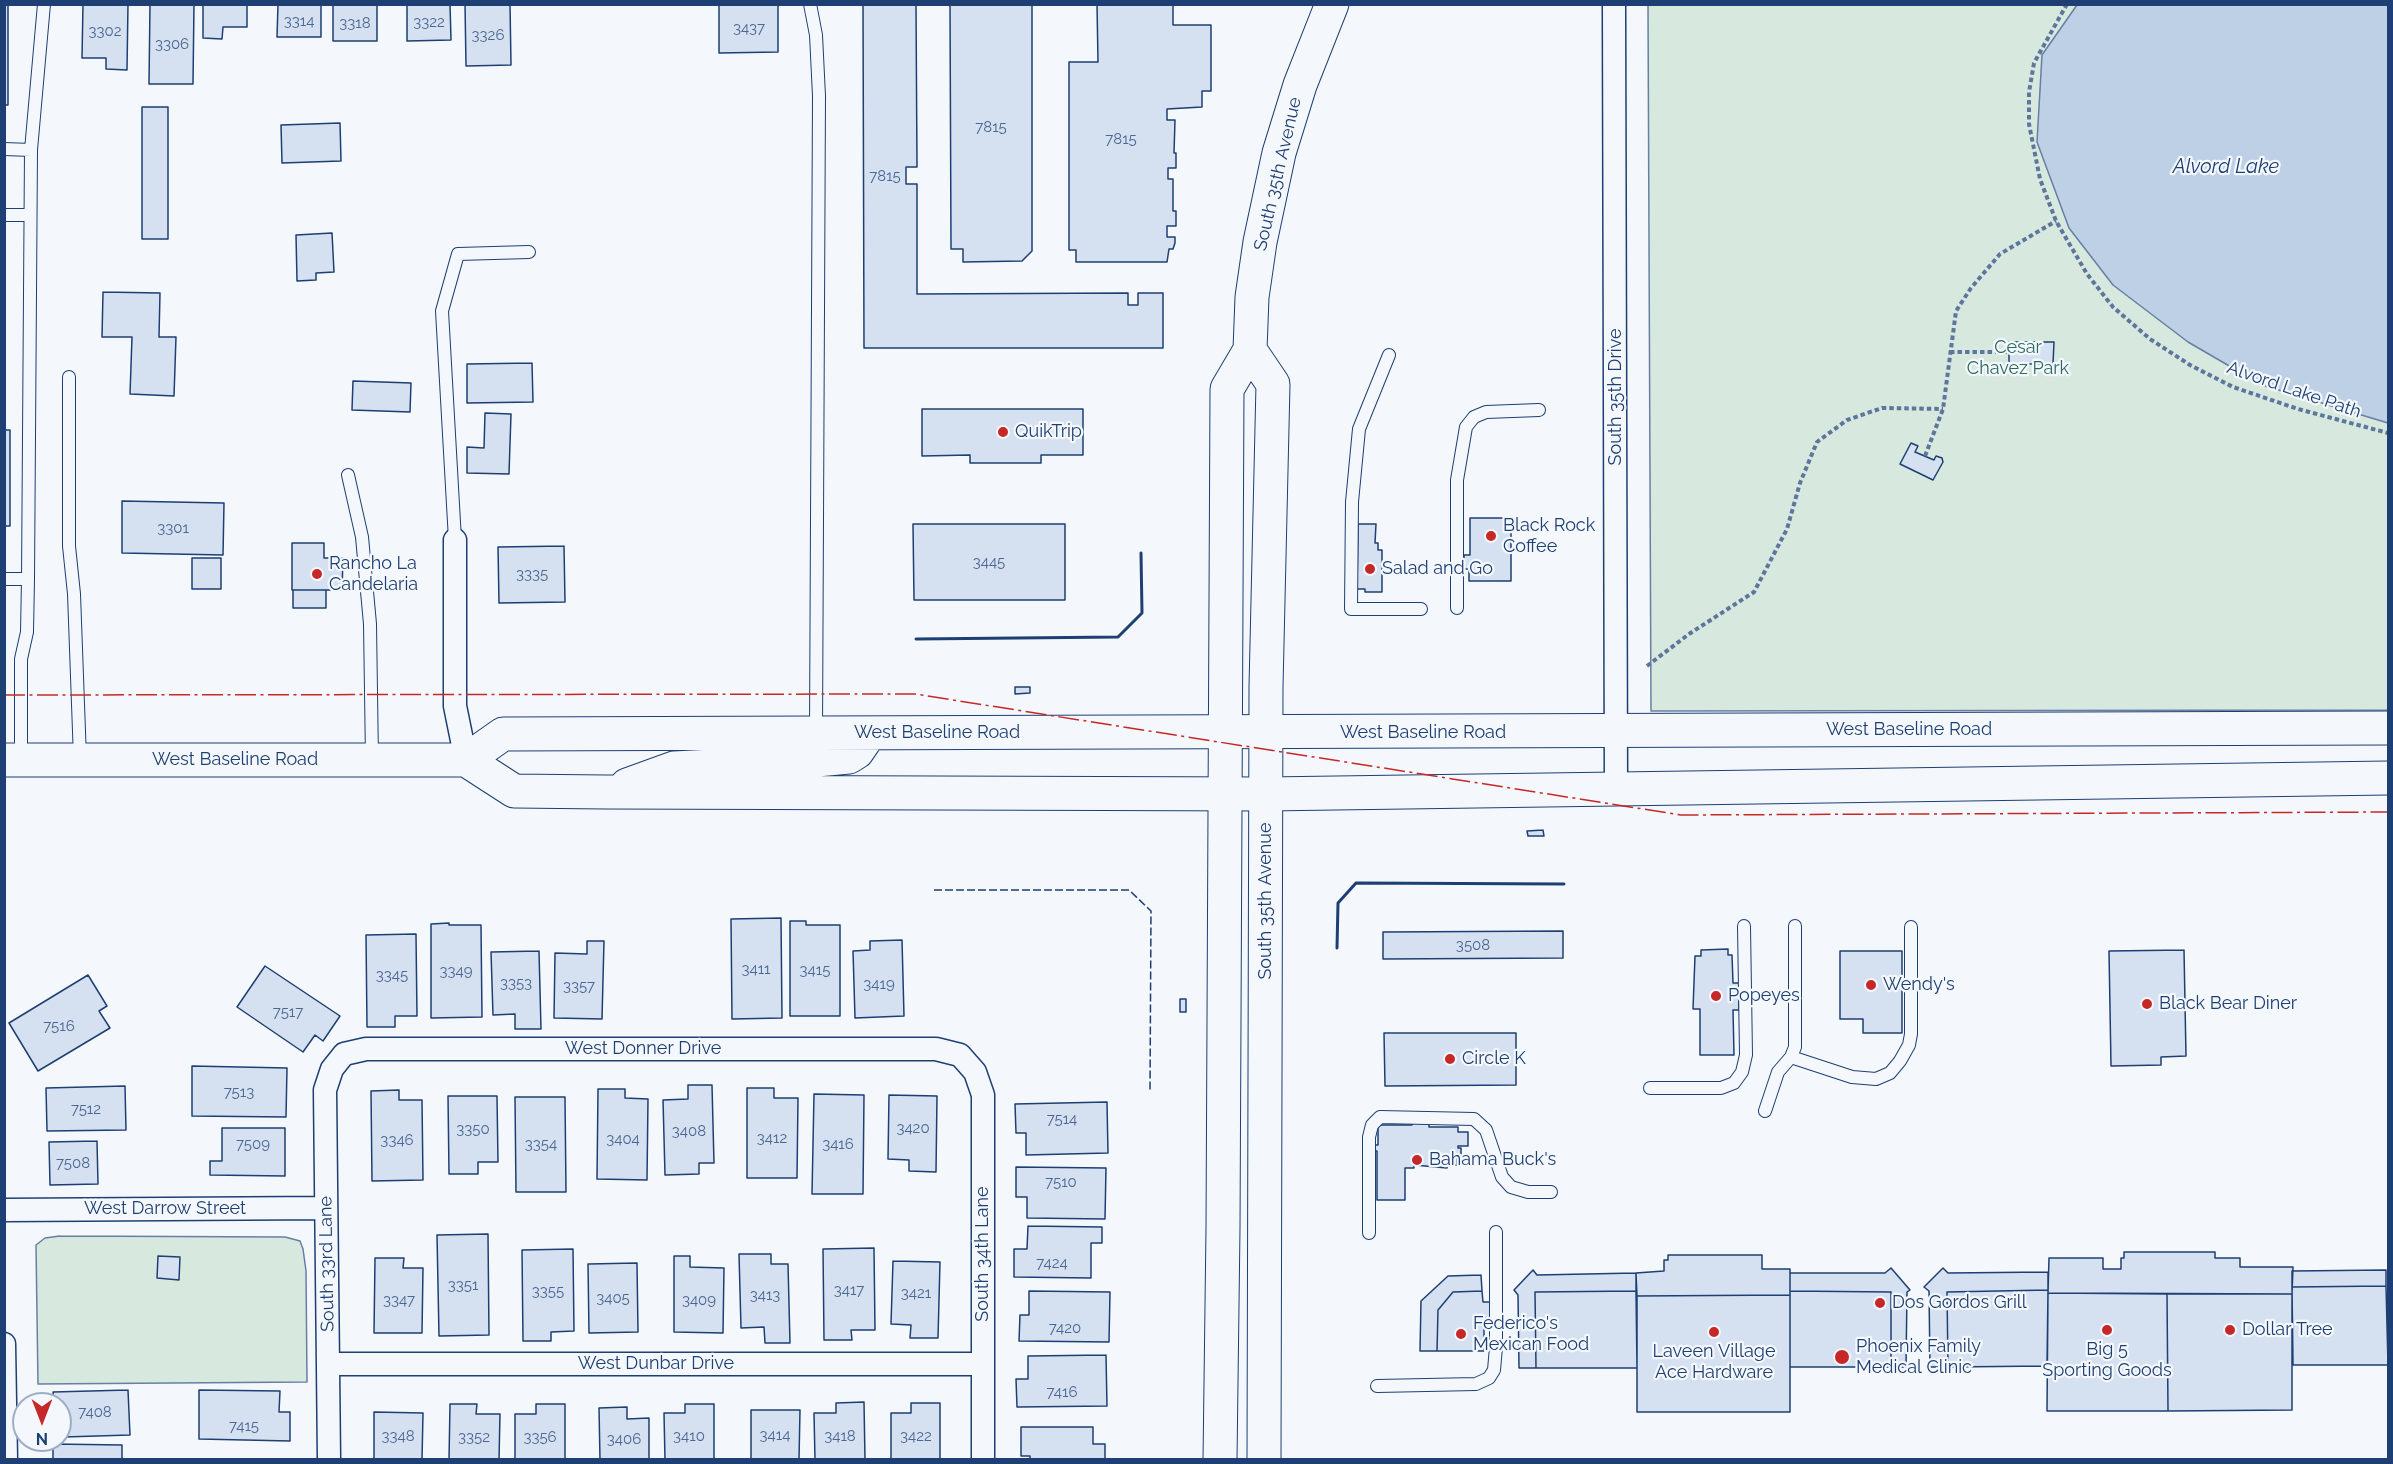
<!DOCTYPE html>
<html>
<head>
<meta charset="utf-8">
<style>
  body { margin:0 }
  #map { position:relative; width:2393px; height:1464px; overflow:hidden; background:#f4f7fb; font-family:Raleway,sans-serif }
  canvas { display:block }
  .frame { position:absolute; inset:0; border:6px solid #1d3f73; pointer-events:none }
  .north { position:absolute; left:12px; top:1392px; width:60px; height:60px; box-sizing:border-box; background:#f4f7fb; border:2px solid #9eadc5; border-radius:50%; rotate:180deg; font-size:16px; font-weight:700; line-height:24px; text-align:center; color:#1d3f73 }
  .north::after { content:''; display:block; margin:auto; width:21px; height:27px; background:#c62828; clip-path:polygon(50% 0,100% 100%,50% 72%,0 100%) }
</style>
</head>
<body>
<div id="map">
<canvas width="2393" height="1464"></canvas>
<div class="frame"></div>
<div class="north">N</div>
</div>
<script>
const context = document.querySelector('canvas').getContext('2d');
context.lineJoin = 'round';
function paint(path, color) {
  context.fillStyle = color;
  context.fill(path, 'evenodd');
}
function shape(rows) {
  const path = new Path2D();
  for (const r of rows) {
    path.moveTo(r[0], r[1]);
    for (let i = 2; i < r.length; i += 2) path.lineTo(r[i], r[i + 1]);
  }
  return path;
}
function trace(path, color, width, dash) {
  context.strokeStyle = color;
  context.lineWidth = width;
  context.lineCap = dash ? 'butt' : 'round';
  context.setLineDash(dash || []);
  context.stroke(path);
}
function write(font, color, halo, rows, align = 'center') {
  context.font = font + ' Raleway,sans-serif';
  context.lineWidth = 4.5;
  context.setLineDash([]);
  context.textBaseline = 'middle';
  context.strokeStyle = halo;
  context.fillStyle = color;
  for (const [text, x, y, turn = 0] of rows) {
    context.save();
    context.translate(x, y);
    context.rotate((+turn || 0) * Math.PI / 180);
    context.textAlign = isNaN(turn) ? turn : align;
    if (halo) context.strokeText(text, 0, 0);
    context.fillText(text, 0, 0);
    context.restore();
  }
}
const green = shape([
  [1648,5,2388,5,2388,710,1651,711,1648,5],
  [60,1236,285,1237,300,1241,303,1249,306,1271,307,1382,38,1384,36,1245,45,1238,60,1236]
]);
const water = shape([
  [2077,5,2388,5,2388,423,2262,385,2188,342,2113,285,2069,228,2037,142,2042,55,2077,5]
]);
const building = shape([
  [4,4,8,4,8,105,4,105,4,4],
  [83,4,128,4,127,70,106,69,106,58,82,58,83,4],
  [150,4,194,4,193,84,149,84,150,4],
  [203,4,247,4,247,27,223,27,222,39,203,38,203,4],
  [278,4,321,4,321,37,277,37,278,4],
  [333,4,377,4,377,41,333,41,333,4],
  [407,4,450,4,451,40,407,41,407,4],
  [465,4,510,4,511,65,466,66,465,4],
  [719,4,778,4,778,52,719,53,719,4],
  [863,4,916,4,917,167,906,167,906,184,917,184,917,294,1128,293,1128,305,1138,305,1138,293,1163,293,1163,348,864,348,863,4],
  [950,4,1032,4,1032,251,1022,261,963,262,963,249,951,249,950,4],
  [1097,4,1173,4,1173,25,1211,25,1211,91,1202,91,1202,107,1167,109,1167,120,1175,120,1174,153,1176,153,1176,168,1168,168,1168,179,1173,179,1173,211,1176,211,1176,226,1167,226,1167,237,1175,237,1175,243,1173,249,1169,249,1167,262,1076,262,1076,250,1069,250,1069,62,1098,62,1097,4],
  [142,107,168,107,168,239,142,239,142,107],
  [340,123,341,161,282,163,281,125,340,123],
  [332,233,334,272,316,273,316,280,297,281,296,235,332,233],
  [103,292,160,293,159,337,176,337,174,396,130,394,132,337,102,337,103,292],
  [2009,342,2054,342,2053,364,2009,364,2009,342],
  [532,363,533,402,467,403,467,364,532,363],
  [353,381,411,383,410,412,352,410,353,381],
  [922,409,1083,409,1083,455,1041,455,1041,463,970,463,970,455,922,456,922,409],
  [485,413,511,414,509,474,467,473,467,447,484,448,485,413],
  [4,430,10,430,10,526,4,526,4,430],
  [1911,443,1918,446,1915,452,1934,460,1936,456,1942,458,1943,462,1933,480,1900,464,1911,443],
  [122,501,224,503,223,555,122,553,122,501],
  [1470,518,1511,518,1511,581,1469,581,1469,569,1464,569,1464,555,1470,555,1470,518],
  [913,524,1065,524,1065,600,914,600,913,524],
  [1358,524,1376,524,1375,543,1378,543,1378,550,1382,550,1382,592,1365,592,1365,589,1357,589,1358,524],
  [292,543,324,543,324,558,343,558,342,590,292,590,292,543],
  [564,546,565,602,499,603,498,547,564,546],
  [192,558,221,558,221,589,192,589,192,558],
  [293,590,326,590,326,608,293,608,293,590],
  [1015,687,1030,687,1030,693,1015,694,1015,687],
  [1543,830,1544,836,1528,836,1527,831,1543,830],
  [781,918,782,1018,732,1019,731,919,781,918],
  [790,921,806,921,806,925,840,925,840,1016,790,1016,790,921],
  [449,923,449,925,481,925,482,1017,431,1018,431,924,449,923],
  [1563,931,1563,958,1383,959,1383,932,1563,931],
  [416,934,417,1016,395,1016,395,1027,367,1027,366,935,416,934],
  [902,940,904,1016,855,1018,853,951,870,950,870,941,902,940],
  [587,941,604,941,602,1019,554,1018,555,953,587,954,587,941],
  [1728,949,1728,955,1732,955,1733,983,1739,983,1739,1010,1733,1010,1734,1055,1700,1055,1700,1009,1693,1009,1695,956,1701,956,1701,950,1728,949],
  [2184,950,2186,1056,2161,1057,2161,1065,2111,1066,2109,951,2184,950],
  [539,951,541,1029,515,1029,515,1014,493,1015,491,952,539,951],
  [1840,951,1902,951,1902,1033,1863,1033,1863,1019,1840,1019,1840,951],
  [265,966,340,1016,323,1041,315,1035,303,1052,237,1007,265,966],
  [88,975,107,1006,99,1011,110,1028,38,1071,9,1023,88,975],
  [1180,999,1186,999,1186,1012,1180,1012,1180,999],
  [1384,1033,1516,1033,1516,1085,1385,1086,1384,1033],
  [192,1066,287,1068,286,1117,192,1116,192,1066],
  [688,1085,712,1085,714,1163,699,1163,699,1174,665,1175,663,1100,688,1099,688,1085],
  [125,1086,126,1130,47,1131,46,1088,125,1086],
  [747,1088,774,1088,774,1098,798,1098,797,1178,747,1178,747,1088],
  [598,1089,625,1089,625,1098,648,1099,647,1180,597,1179,598,1089],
  [399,1090,399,1100,422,1100,423,1180,372,1181,371,1091,399,1090],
  [814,1094,864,1095,863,1194,812,1194,814,1094],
  [889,1095,937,1096,936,1172,909,1171,909,1160,888,1159,889,1095],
  [448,1096,497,1096,498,1162,478,1162,478,1174,449,1174,448,1096],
  [515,1097,565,1097,566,1192,516,1192,515,1097],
  [1107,1102,1108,1153,1026,1155,1026,1133,1016,1133,1015,1104,1107,1102],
  [1412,1118,1429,1123,1429,1127,1458,1127,1458,1132,1468,1132,1468,1146,1458,1146,1458,1148,1461,1148,1461,1155,1457,1155,1457,1165,1447,1165,1447,1168,1414,1165,1414,1168,1405,1168,1405,1200,1377,1200,1377,1151,1375,1151,1375,1145,1378,1145,1378,1125,1412,1125,1412,1118],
  [222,1128,285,1128,285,1176,210,1175,210,1161,222,1161,222,1128],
  [97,1141,98,1184,50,1185,49,1142,97,1141],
  [1016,1167,1106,1168,1105,1219,1027,1218,1027,1197,1016,1197,1016,1167],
  [1028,1226,1102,1227,1102,1243,1091,1243,1091,1278,1014,1277,1014,1249,1027,1249,1028,1226],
  [488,1234,489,1335,439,1336,437,1235,488,1234],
  [874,1248,875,1330,851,1330,852,1340,824,1340,823,1249,874,1248],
  [573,1249,574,1331,551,1332,551,1341,523,1341,522,1250,573,1249],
  [2124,1252,2215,1252,2215,1258,2240,1258,2240,1267,2293,1267,2292,1294,2048,1293,2049,1258,2103,1258,2103,1269,2121,1269,2121,1258,2124,1258,2124,1252],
  [739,1254,771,1254,771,1264,788,1264,790,1343,765,1343,764,1327,741,1328,739,1254],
  [1668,1255,1762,1255,1762,1269,1790,1269,1790,1295,1637,1296,1636,1273,1664,1271,1664,1260,1668,1260,1668,1255],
  [158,1256,180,1257,179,1280,157,1278,158,1256],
  [674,1256,690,1256,690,1267,724,1268,723,1333,674,1332,674,1256],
  [375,1258,404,1258,403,1268,423,1268,422,1333,374,1333,375,1258],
  [893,1261,940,1262,938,1338,910,1338,911,1325,891,1324,893,1261],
  [637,1263,638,1332,589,1333,588,1264,637,1263],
  [1891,1268,1910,1290,1907,1292,1906,1367,1891,1367,1891,1292,1790,1291,1790,1273,1885,1273,1891,1268],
  [1943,1268,1948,1273,2048,1272,2048,1290,1947,1292,1948,1367,1930,1367,1929,1291,1924,1287,1943,1268],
  [1533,1270,1537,1275,1636,1273,1636,1291,1535,1292,1536,1368,1519,1368,1518,1295,1514,1290,1533,1270],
  [2386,1270,2386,1286,2292,1287,2292,1271,2386,1270],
  [1481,1275,1482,1291,1453,1292,1438,1310,1437,1351,1420,1351,1421,1301,1448,1276,1481,1275],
  [2386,1286,2388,1365,2293,1365,2292,1287,2386,1286],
  [2048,1290,2047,1366,1948,1367,1947,1292,2048,1290],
  [1029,1291,1110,1292,1109,1342,1019,1341,1020,1315,1029,1315,1029,1291],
  [1482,1291,1483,1302,1491,1302,1491,1318,1484,1318,1484,1351,1437,1351,1438,1310,1453,1292,1482,1291],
  [1636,1291,1637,1368,1536,1368,1535,1292,1636,1291],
  [1790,1291,1891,1292,1891,1367,1790,1367,1790,1291],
  [2048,1293,2167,1294,2168,1411,2047,1411,2048,1293],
  [2167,1294,2292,1294,2292,1410,2168,1411,2167,1294],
  [1790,1295,1790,1412,1637,1412,1637,1296,1790,1295],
  [1106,1355,1107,1406,1017,1407,1016,1379,1028,1379,1028,1356,1106,1355],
  [128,1390,130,1435,64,1437,63,1421,60,1421,60,1404,54,1404,53,1392,128,1390],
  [199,1390,280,1391,279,1412,290,1412,290,1441,199,1439,199,1390],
  [864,1402,865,1460,815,1460,814,1413,836,1413,836,1403,864,1402],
  [911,1403,940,1403,940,1460,891,1460,891,1413,911,1413,911,1403],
  [450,1404,477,1404,476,1414,500,1414,499,1460,449,1460,450,1404],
  [536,1404,565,1404,565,1460,515,1460,515,1414,536,1414,536,1404],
  [685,1404,714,1404,714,1460,665,1460,664,1413,685,1413,685,1404],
  [627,1407,627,1419,649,1418,649,1460,600,1460,599,1408,627,1407],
  [751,1410,800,1410,799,1460,751,1460,751,1410],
  [374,1412,423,1413,422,1460,374,1460,374,1412],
  [1021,1427,1093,1427,1093,1444,1105,1444,1105,1460,1030,1460,1030,1456,1021,1456,1021,1427],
  [53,1444,122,1445,122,1460,53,1460,53,1444]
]);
const path = shape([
  [2067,4,2034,63,2029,92,2029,124,2040,179,2056,221,2087,274,2113,307,2150,339,2190,365,2233,387,2298,409,2388,433],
  [1950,352,2009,352],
  [1925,456,1943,409,1956,311,1971,288,2000,254,2056,221],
  [1647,666,1689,634,1754,592,1787,529,1800,483,1817,442,1847,420,1882,408,1943,409]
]);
const lane = shape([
  [810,4,816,35,819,96,816,732],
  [4,149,31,150],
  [4,215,30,215],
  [1389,355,1359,429,1352,502,1351,609,1421,609],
  [69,377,69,546,74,594,80,759],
  [348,475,362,537,370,624,372,760],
  [455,540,442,311,458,254,529,252],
  [4,579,28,579,27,632,21,659,21,759],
  [28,579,31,150,44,4],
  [1457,608,1457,480,1466,427,1474,417,1486,412,1539,410],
  [1791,1057,1852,1077,1876,1079,1890,1073,1900,1061,1909,1045,1911,1034,1911,927],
  [1650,1088,1721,1088,1734,1083,1742,1072,1746,1055,1744,926],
  [1765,1111,1778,1072,1791,1057,1795,1047,1795,926],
  [1369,1233,1369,1137,1372,1125,1380,1117,1474,1119,1486,1130,1502,1177,1511,1187,1528,1192,1551,1192],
  [1377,1386,1476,1384,1489,1378,1494,1370,1496,1347,1496,1232]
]);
const street = shape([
  [1614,4,1616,790],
  [455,540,455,706,466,760],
  [4,1210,326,1208],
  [4,1344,6,1460],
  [328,1364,983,1364],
  [329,1460,325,1090,332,1069,344,1054,366,1049,936,1049,960,1055,975,1072,983,1095,983,1460]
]);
const secondary = shape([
  [1250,350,1273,384,1266,687,1264,1460],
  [1220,1460,1223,1228,1227,389,1250,350,1252,297,1260,242,1279,153,1300,85,1332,4]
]);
const primary = shape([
  [4,760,466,760,514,791,606,792,1266,794,2388,778],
  [466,760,503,734,2388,728],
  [627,785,674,768,795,762,849,757,857,752,870,733]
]);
const fence = shape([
  [934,890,1129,890,1151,911,1150,1091]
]);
const wall = shape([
  [916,639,1118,637,1142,613,1141,553],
  [1337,948,1338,903,1356,883,1564,884]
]);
const power = shape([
  [4,695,915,694,1681,815,2388,812]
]);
const markers = [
  [1003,432,6,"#c62828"],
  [1491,536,6,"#c62828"],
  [1370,569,6,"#c62828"],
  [317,574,6,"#c62828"],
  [1871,985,6,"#c62828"],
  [1716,996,6,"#c62828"],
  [2147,1004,6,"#c62828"],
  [1450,1059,6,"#c62828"],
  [1417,1160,6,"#c62828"],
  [1880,1303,6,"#c62828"],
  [2107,1330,6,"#c62828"],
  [2230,1330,6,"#c62828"],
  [1714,1332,6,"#c62828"],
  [1461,1334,6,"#c62828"],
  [1842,1357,8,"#c62828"]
];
const numberNames = [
  ["3314",299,21],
  ["3322",429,22],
  ["3318",355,23],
  ["3437",749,28],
  ["3302",105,31],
  ["3326",488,35],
  ["3306",172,44],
  ["7815",991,127],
  ["7815",1121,139],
  ["7815",885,176],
  ["3301",173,528],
  ["3445",989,562],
  ["3335",532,574],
  ["3508",1473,945],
  ["3411",756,969],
  ["3415",815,970],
  ["3349",456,971],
  ["3345",392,975],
  ["3353",516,983],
  ["3419",879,984],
  ["3357",579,986],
  ["7517",288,1012],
  ["7516",59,1026],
  ["7513",239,1092],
  ["7512",86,1109],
  ["7514",1062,1119],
  ["3420",913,1128],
  ["3350",473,1129],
  ["3408",689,1131],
  ["3412",772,1138],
  ["3404",623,1139],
  ["3346",397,1140],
  ["7509",253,1144],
  ["3354",541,1144],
  ["3416",838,1144],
  ["7508",73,1163],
  ["7510",1061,1182],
  ["7424",1052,1263],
  ["3351",463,1285],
  ["3417",849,1290],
  ["3355",548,1291],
  ["3421",916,1293],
  ["3413",765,1295],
  ["3405",613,1298],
  ["3347",399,1300],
  ["3409",699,1300],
  ["7420",1065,1328],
  ["7416",1062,1392],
  ["7408",95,1412],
  ["7415",244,1426],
  ["3414",775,1435],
  ["3348",398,1436],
  ["3410",689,1436],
  ["3418",840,1436],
  ["3422",916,1436],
  ["3352",474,1437],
  ["3356",540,1437],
  ["3406",624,1439]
];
const streetNames = [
  ["South 35th Avenue",1278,174,-77],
  ["Alvord Lake Path",2294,390,19],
  ["South 35th Drive",1616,397,-90],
  ["West Baseline Road",1909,730],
  ["West Baseline Road",937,733],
  ["West Baseline Road",1423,733],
  ["West Baseline Road",235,760],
  ["South 35th Avenue",1266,901,-90],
  ["West Donner Drive",643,1049],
  ["West Darrow Street",165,1209],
  ["South 34th Lane",983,1254,-90],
  ["South 33rd Lane",327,1264,-91],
  ["West Dunbar Drive",656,1364]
];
const parkNames = [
  ["Cesar",2018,348],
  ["Chavez Park",2018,369]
];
const poiNames = [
  ["QuikTrip",1015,432],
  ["Black Rock",1503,526],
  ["Coffee",1503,547],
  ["Rancho La",329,564],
  ["Candelaria",329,585],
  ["Salad and Go",1382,569],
  ["Wendy's",1883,985],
  ["Popeyes",1728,996],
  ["Black Bear Diner",2159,1004],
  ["Circle K",1462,1059],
  ["Bahama Buck's",1429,1160],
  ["Dos Gordos Grill",1892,1303],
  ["Federico's",1473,1324],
  ["Mexican Food",1473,1345],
  ["Dollar Tree",2242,1330],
  ["Phoenix Family",1856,1347],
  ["Medical Clinic",1856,1368],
  ["Big 5",2107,1350,"center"],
  ["Sporting Goods",2107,1371,"center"],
  ["Laveen Village",1714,1352,"center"],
  ["Ace Hardware",1714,1373,"center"]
];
const waterNames = [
  ["Alvord Lake",2226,167]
];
paint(green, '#d7e8df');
trace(green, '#687fa3', 1.5);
paint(water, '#bed0e5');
trace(water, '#687fa3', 1.5);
paint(building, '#d5e0f0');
trace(building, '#1d3f73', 1.5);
trace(lane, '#1d3f73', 14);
trace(street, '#1d3f73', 25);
trace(secondary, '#1d3f73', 35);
trace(primary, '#1d3f73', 35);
trace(path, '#5e769c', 4, [4.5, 3]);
trace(lane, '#f4f7fb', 12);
trace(street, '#f4f7fb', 22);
trace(secondary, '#f4f7fb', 33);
trace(primary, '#f4f7fb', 33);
trace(fence, '#1d3f73', 1.5, [8, 3]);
trace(wall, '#1d3f73', 3);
trace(power, '#c62828', 1.5, [21, 4.5, 3, 4.5]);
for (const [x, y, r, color] of markers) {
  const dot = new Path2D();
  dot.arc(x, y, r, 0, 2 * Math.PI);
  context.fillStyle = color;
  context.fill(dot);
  trace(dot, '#f4f7fb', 2);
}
write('15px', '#4b6792', null, numberNames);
write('18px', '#1d3f73', '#f4f7fb', streetNames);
write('18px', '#2c6c60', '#f4f7fb', parkNames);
write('18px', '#1d3f73', '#f4f7fb', poiNames, 'left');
write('italic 20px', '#1d3f73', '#f4f7fb', waterNames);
</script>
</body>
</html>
